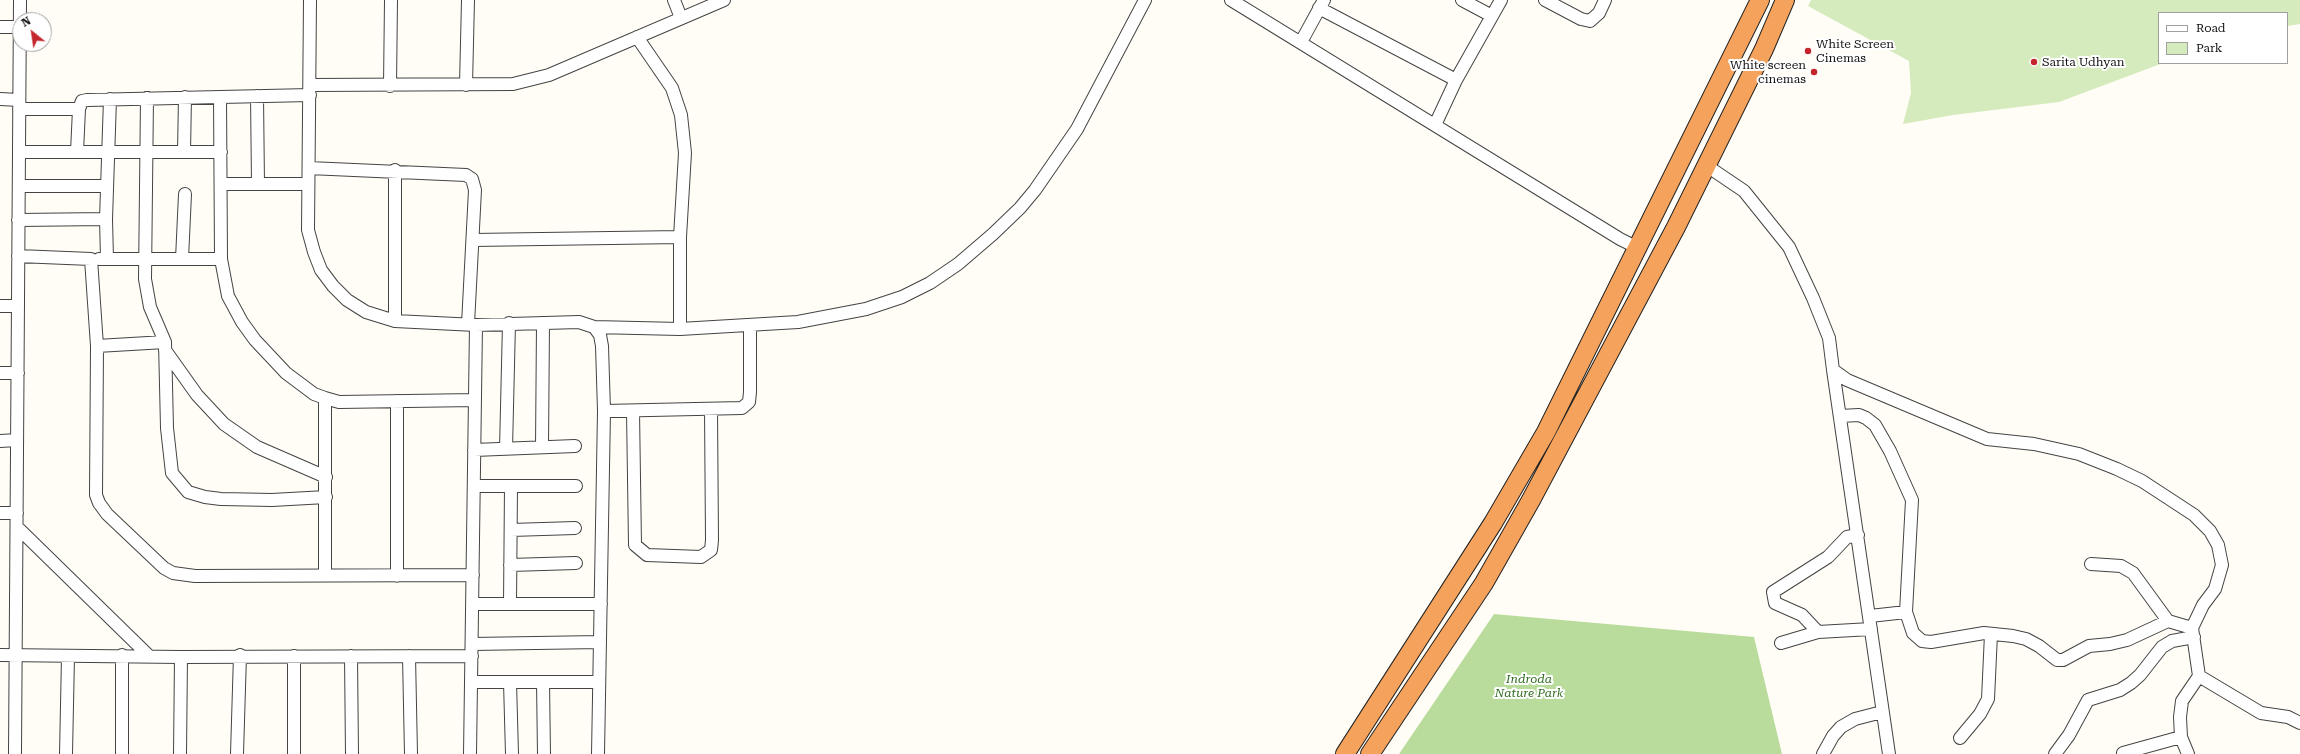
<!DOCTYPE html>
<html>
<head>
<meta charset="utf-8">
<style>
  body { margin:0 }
  #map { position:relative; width:2300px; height:754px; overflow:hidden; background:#fffdf5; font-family:"Roboto Serif",serif }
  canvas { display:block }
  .legend { position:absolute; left:2158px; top:12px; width:130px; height:52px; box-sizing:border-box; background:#fff; border:1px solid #a0a0a0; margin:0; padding:5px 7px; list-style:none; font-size:12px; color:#111 }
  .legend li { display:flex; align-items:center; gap:8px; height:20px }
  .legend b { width:20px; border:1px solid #a0a0a0 }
  .north { position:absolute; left:12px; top:12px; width:40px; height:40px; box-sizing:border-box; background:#fff; border:1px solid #a0a0a0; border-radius:50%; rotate:330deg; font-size:11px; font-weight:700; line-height:16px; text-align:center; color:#111 }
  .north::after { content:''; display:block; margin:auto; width:14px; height:18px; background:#c4262e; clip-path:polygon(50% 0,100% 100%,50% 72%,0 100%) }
</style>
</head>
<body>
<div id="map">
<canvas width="2300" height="754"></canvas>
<ul class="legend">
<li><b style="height:5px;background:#fff"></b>Road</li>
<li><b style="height:11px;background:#d5ebbd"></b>Park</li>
</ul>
<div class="north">N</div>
</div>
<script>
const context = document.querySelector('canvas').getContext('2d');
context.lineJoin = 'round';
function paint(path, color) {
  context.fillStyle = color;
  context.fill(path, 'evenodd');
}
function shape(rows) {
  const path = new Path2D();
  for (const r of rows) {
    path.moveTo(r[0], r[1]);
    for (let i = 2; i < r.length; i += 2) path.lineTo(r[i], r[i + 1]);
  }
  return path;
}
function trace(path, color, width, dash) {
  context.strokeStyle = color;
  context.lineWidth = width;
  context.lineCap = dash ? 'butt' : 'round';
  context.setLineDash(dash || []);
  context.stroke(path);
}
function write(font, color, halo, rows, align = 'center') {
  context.font = font + ' "Roboto Serif",serif';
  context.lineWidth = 4;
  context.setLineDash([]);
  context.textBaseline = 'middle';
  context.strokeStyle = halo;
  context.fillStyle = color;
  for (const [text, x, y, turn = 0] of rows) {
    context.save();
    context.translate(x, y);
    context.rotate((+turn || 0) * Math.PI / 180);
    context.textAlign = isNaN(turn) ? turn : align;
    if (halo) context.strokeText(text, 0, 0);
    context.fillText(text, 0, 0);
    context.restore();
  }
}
const green = shape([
  [1811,0,2300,0,2300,24,2287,26,2287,13,2159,13,2159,63,2163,63,2059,102,1953,115,1903,124,1911,93,1909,61,1808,6]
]);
const forest = shape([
  [1494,614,1754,637,1782,754,1399,754]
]);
const minor = shape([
  [310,0,308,230,314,252,321,270,333,286,347,300,366,312,395,321,476,325,579,322,594,327,600,335,602,346,604,411,598,754],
  [674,0,681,18],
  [1231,0,1620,239,1638,248],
  [1462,0,1492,16],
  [1545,0,1581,19,1590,21,1599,13,1605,0],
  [1319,8,1456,80],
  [0,27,20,27],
  [637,37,672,88,681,115,685,153,680,237,680,329],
  [1301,42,1324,0],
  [310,85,513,84,549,75,724,0],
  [466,85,468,0],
  [390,86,391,0],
  [257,96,258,184],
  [220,97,221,259,228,296,242,322,255,340,286,373,314,394,325,398,339,402,475,400],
  [147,98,145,279,150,307,165,342],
  [0,99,19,100],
  [19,109,79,109,77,152],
  [79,109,82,101,87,100,310,95],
  [1435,125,1456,80,1501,0],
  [19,152,221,152],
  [184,152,185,97],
  [1707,166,1744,191,1789,247,1813,298,1829,338,1833,370,1847,380,1987,439,2034,444,2079,454,2117,469,2142,481,2194,515,2210,531,2218,545,2222,565,2215,589,2203,605,2192,628],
  [309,168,466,175,472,179,475,190,468,324],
  [395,170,395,321],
  [221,184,308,184],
  [19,186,107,186],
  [18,220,106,219],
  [473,240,680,237],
  [18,256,91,259,97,346,96,495,99,503,107,514,164,568,173,573,195,576,473,575],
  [99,259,221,259],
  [107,259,106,219,110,99],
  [182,259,185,194],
  [0,306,18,306],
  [594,327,680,329,798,322,866,309,902,297,930,283,958,264,993,234,1020,208,1035,190,1077,129,1145,0],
  [97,346,165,342,167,428,172,473,188,492,205,497,221,499,272,500,326,497],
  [165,350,197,395,224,424,257,447,326,477],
  [1833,370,1889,754],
  [0,373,18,373],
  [325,398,325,576],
  [604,411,742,408,749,402,750,392,750,325],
  [633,411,635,545,647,555,701,557,711,550,712,540,711,410],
  [1840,416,1859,415,1866,418,1875,425,1890,451,1912,500,1906,612,1913,633,1922,641,1931,642,1984,633,2013,636,2026,639,2039,646,2057,660,2063,660,2089,646,2110,644,2127,640,2168,621,2192,628,2199,676,2261,713,2288,717,2300,723],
  [0,441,17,440],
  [542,447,543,323],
  [506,449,509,323],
  [474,450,575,446],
  [474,486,576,486],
  [0,513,17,513],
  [17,527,148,655],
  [511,530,575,528],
  [2091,564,2121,566,2133,573,2168,621],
  [510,565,576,563],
  [397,576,397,401],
  [472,604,601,604],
  [510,604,511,486],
  [1870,616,1906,612],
  [1818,632,1802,615,1775,603,1773,592,1828,557,1847,537,1858,535],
  [1781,643,1818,632,1871,629],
  [472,644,600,642],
  [0,655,181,657,472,656],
  [294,656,294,754],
  [351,656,352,754],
  [409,656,411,754],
  [471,682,599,682],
  [510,682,512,754],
  [543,682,544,754],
  [1960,738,1980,714,1988,699,1991,634],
  [15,753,20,0],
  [2123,753,2181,737],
  [66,754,68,656],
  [122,754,122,655],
  [180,754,181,657],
  [237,754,240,655],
  [470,754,476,325],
  [1823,754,1833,736,1841,727,1855,719,1882,712],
  [2055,754,2069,735,2088,700,2120,690,2131,683,2140,675,2162,647,2172,641,2194,637],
  [2188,754,2181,737,2180,717,2182,701,2199,676]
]);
const highway = shape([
  [1345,754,1493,523,1546,432,1760,0],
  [1370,754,1484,583,1531,500,1676,227,1764,49,1785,0]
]);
const markers = [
  [1808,51,4,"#c4262e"],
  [2034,62,4,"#c4262e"],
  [1814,72,4,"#c4262e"]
];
const poiNames = [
  ["White Screen",1816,44],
  ["Cinemas",1816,58],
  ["Sarita Udhyan",2042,62],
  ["White screen",1806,65,"right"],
  ["cinemas",1806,79,"right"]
];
const parkNames = [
  ["Indroda",1529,679],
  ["Nature Park",1529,693]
];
paint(green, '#d5ebbd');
paint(forest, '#b9dc9c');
trace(minor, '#444', 14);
trace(highway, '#222', 20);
trace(minor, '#fff', 12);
trace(highway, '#f5a25d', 18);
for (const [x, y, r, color] of markers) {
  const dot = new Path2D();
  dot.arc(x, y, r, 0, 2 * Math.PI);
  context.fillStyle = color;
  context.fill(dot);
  trace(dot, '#fff', 1.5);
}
write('12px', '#111', '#fff', poiNames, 'left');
write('italic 12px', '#2f6b1f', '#fff', parkNames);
</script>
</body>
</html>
